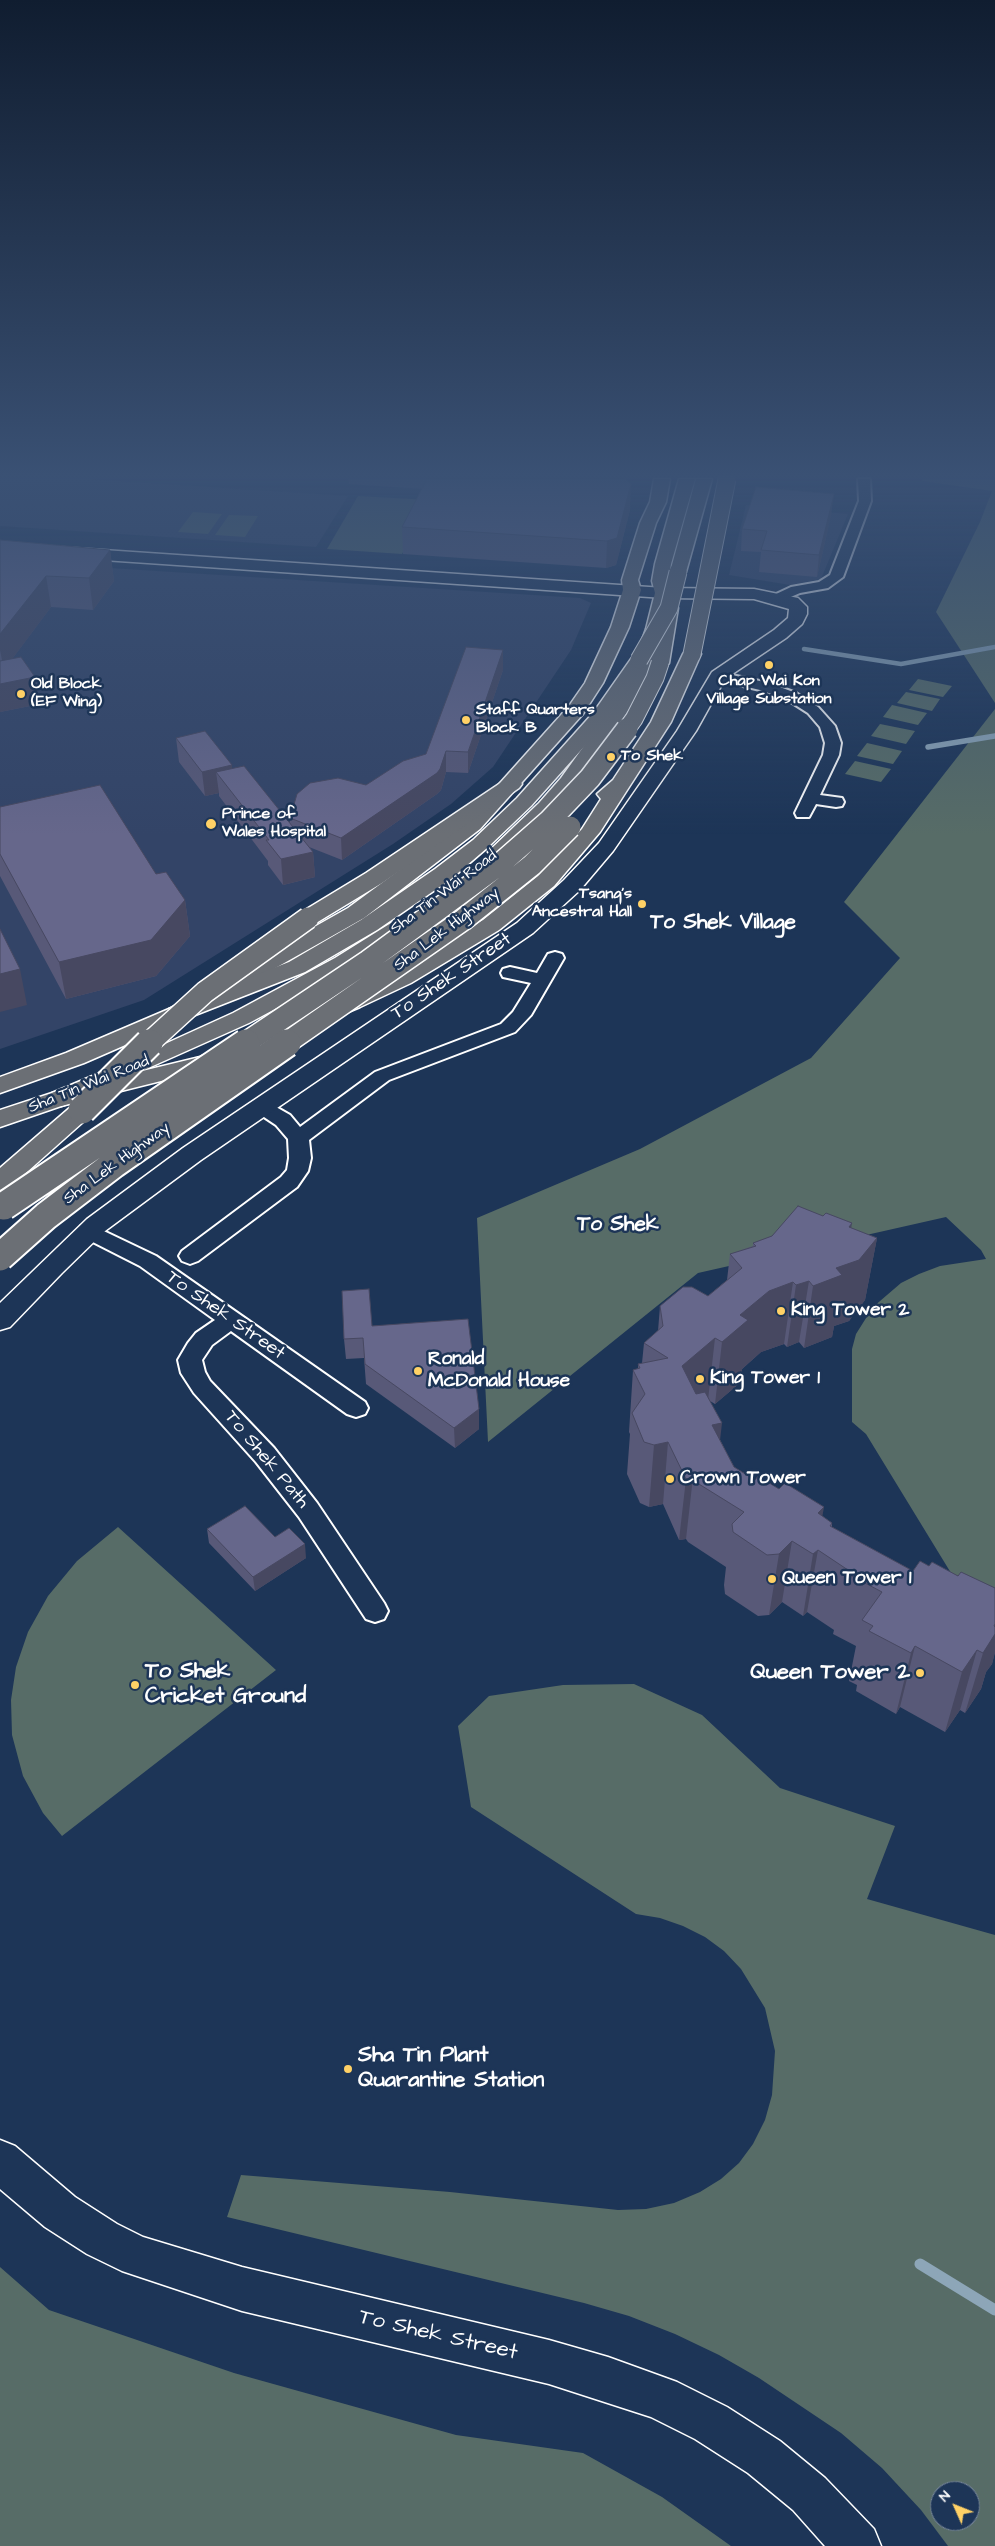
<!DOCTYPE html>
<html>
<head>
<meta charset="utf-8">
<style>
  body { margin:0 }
  #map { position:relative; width:995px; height:2546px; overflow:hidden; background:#1d3557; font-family:"Architects Daughter",sans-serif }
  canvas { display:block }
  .north { position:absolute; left:930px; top:2481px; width:50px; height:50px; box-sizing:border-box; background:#1d3557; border:1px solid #77869a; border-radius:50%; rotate:314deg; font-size:14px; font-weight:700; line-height:20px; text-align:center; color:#fff }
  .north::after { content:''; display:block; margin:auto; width:18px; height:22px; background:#ffd166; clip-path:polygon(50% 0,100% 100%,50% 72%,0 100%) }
</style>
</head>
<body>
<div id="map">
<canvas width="995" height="2546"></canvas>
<div class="north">N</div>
</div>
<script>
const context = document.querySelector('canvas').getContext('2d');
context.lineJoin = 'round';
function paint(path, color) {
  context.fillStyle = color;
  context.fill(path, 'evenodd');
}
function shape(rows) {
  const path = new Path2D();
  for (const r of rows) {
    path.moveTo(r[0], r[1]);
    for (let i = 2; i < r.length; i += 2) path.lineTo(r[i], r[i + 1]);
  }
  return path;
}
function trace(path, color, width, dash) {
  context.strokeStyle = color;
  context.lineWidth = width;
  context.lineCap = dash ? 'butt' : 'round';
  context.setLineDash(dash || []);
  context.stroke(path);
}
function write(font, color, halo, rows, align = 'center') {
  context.font = font + ' "Architects Daughter",sans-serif';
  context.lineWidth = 5;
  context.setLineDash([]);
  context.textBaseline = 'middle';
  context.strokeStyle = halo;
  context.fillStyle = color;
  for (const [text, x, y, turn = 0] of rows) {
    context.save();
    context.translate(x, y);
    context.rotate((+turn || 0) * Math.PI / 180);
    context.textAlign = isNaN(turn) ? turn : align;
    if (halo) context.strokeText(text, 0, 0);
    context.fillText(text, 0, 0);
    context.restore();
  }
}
const built = shape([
  [0,479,87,479,348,496,316,547,0,526],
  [746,505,848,514,821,579,790,585,729,575],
  [0,561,580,598,591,603,571,650,493,767,451,804,393,844,144,1000,0,1049]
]);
const green = shape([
  [923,479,995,479,995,703,936,612,980,522,992,491,922,481],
  [358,496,430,500,402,554,327,549],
  [193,512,222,514,208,534,178,532],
  [229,515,258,516,245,537,215,535],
  [918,679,952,686,943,697,909,690],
  [906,692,940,699,932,711,897,703],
  [892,705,927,713,918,725,883,717],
  [995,709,995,1645,866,1434,852,1422,852,1349,856,1334,873,1307,901,1283,919,1274,940,1266,986,1259,981,1250,946,1217,698,1273,488,1442,477,1218,640,1149,811,1058,900,958,844,902],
  [880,724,915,731,906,744,871,736],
  [867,743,902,751,893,764,857,756],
  [855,761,891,769,881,782,845,774],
  [118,1527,276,1670,62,1836,43,1813,23,1776,12,1735,11,1700,16,1667,28,1632,48,1596,77,1561],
  [634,1684,702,1715,780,1788,895,1826,867,1899,995,1935,995,2546,948,2546,921,2510,882,2468,841,2433,759,2378,719,2355,675,2334,629,2316,584,2303,227,2217,241,2175,450,2192,618,2210,646,2209,674,2203,700,2192,721,2179,739,2163,753,2144,765,2120,772,2095,775,2051,765,2008,741,1969,724,1951,705,1937,683,1926,660,1918,636,1914,471,1807,458,1726,489,1696,563,1685],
  [940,2491,970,2491,970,2521,940,2521],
  [0,2267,49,2310,234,2373,456,2435,583,2453,662,2497,731,2546,0,2546]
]);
const streamFar2 = shape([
  [804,649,901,664,995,647]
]);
const streamFar1 = shape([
  [928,747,995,736]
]);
const stream = shape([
  [920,2264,995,2310]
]);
const street = shape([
  [858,479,870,479,871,501,843,577,828,588,800,593,779,602,774,601,772,598,774,595,791,587,819,582,830,575,859,501,858,479],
  [718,672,769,683,796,693,818,707,835,726,841,743,839,755,820,795,842,798,844,802,842,806,836,807,816,804,809,817,797,817,795,813,823,755,825,743,820,727,808,713,786,699,760,690,713,679,711,676,713,673,718,672],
  [555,952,562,954,564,958,531,1015,515,1032,389,1080,309,1140,311,1158,308,1171,297,1187,198,1261,190,1264,182,1261,179,1256,182,1251,281,1177,287,1170,289,1158,288,1139,276,1125,255,1111,252,1107,255,1103,262,1101,269,1103,290,1115,300,1127,375,1072,501,1024,513,1012,531,983,503,977,501,973,503,969,510,967,537,973,548,954,555,952],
  [89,1224,156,1256,365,1402,368,1408,365,1414,356,1417,347,1414,231,1331,212,1345,202,1360,205,1372,210,1381,274,1448,317,1503,384,1603,388,1611,384,1619,375,1622,366,1619,299,1517,256,1462,194,1393,181,1373,178,1360,188,1343,196,1333,215,1320,140,1266,81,1236,78,1231,81,1226,89,1224]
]);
const secondary = shape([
  [0,543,664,588,754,589,798,598,807,607,807,614,802,624,786,638,725,679,696,731,613,851,580,890,533,933,201,1160,105,1231,62,1273,10,1327,0,1330,0,1303,87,1219,183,1148,517,923,564,880,599,843,677,731,712,672,774,630,788,618,789,609,754,599,664,598,0,553,0,543],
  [0,2140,15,2146,75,2197,117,2224,143,2237,242,2267,549,2340,608,2357,677,2382,727,2407,780,2441,825,2478,874,2529,881,2546,825,2546,793,2510,748,2473,695,2439,651,2417,549,2384,242,2311,122,2271,87,2254,45,2227,0,2189,0,2140]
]);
const primary = shape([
  [654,479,670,479,666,502,656,523,638,580,641,590,629,627,603,683,583,714,480,829,364,918,185,1019,84,1063,0,1093,0,1077,66,1053,169,1009,348,908,466,821,569,706,585,683,611,627,623,590,622,580,640,523,650,502,654,479],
  [679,479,695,479,671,564,668,581,673,593,664,629,647,676,630,708,575,786,553,811,506,856,499,858,492,856,488,852,492,848,539,803,561,778,612,707,629,676,646,629,655,593,652,581,655,564,679,479],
  [399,921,407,923,410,928,407,933,351,968,249,1023,70,1103,0,1127,0,1110,52,1093,121,1064,233,1013,335,958,391,923,399,921]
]);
const highway = shape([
  [696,479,712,479,686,572,684,576,678,577,672,576,670,572,696,479],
  [669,603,675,604,678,608,669,663,666,667,660,668,654,667,651,663,660,608,663,604,669,603],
  [692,649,698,650,701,654,671,722,600,832,554,886,499,930,411,983,360,1007,217,1067,61,1106,52,1103,49,1098,52,1093,200,1057,344,997,395,973,483,920,538,876,582,829,601,799,597,794,613,780,651,722,683,654,686,650,692,649],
  [639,655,645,656,648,660,607,721,531,806,487,848,451,879,377,930,305,972,185,1019,177,1021,169,1019,165,1014,169,1009,289,962,361,920,435,869,473,840,517,798,593,713,633,656,639,655],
  [512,778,519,780,522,784,519,788,382,883,316,923,308,925,300,923,297,918,300,913,366,873,505,780,512,778],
  [82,1102,91,1105,94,1110,91,1115,9,1188,0,1190,0,1168,73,1105,82,1102]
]);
const highwayBridgeFar2 = shape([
  [692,654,727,479],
  [639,660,669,608,678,572],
  [626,730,634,719,655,678,660,663]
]);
const highwayBridgeFar1 = shape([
  [148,1044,205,992,308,918],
  [244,1044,368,961,500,864,549,821,590,778,627,729],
  [285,1044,463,920,532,865,570,827]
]);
const highwayBridge = shape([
  [82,1110,149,1043],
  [4,1206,246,1043],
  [0,1257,46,1216,114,1164,287,1043]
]);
const wall = shape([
  [348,479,625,479,630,510,616,565,606,568,403,554,402,527,422,489,349,484],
  [831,515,817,577,759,572,761,552,741,551,742,529],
  [0,540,110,550,114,581,93,610,51,607,12,659,35,677,40,704,0,712],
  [503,670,468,773,446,772,441,790,437,794,342,860,309,847,313,852,315,877,283,885,268,865,268,861,219,796,219,793,205,796,179,762,176,738,232,768,290,823,290,818,366,785,426,754],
  [0,807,156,874,185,900,190,936,156,976,66,999,0,876],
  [851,1228,877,1238,865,1300,849,1321,834,1326,832,1337,804,1348,799,1342,787,1347,784,1344,761,1352,742,1369,741,1382,715,1404,710,1401,720,1440,734,1467,755,1480,822,1516,832,1523,832,1527,913,1571,929,1566,995,1588,995,1652,992,1664,986,1672,981,1689,965,1713,960,1710,945,1732,900,1707,896,1714,856,1691,857,1685,849,1681,856,1646,833,1634,834,1630,807,1612,803,1616,782,1602,769,1615,758,1616,725,1594,724,1585,726,1567,688,1542,686,1539,679,1540,663,1504,649,1507,640,1503,627,1474,630,1434,629,1432,633,1370,638,1369,638,1364,642,1363,644,1343,658,1331,660,1306,708,1296,727,1280,730,1254,753,1246,753,1243],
  [372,1326,479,1409,479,1429,455,1448,366,1384,364,1358,346,1359,344,1339],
  [207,1529,275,1537,306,1558,255,1591,209,1543]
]);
const shadedWall = shape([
  [631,484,630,510,616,565,606,568,607,541],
  [834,494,831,515,817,577,819,555],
  [110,550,114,581,93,610,89,578],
  [46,576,51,607,4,670,0,650,0,634],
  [503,650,503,670,468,773,468,752],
  [35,677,40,704,0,712,0,684],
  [446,751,446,772,441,790,437,794,342,860,341,838],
  [232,765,234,790,216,772,219,793,205,796,202,772],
  [313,852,315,877,283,885,281,859],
  [185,900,190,936,156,976,66,999,59,962],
  [20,969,27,1005,0,1012,0,974],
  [852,1223,845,1264,877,1238,865,1300,849,1321,834,1326,832,1337,804,1348,813,1286,836,1268,849,1227],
  [809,1281,799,1342,787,1347,796,1285],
  [793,1282,784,1344,761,1352,742,1369,741,1382,715,1404,722,1342,740,1315,769,1291],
  [715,1338,708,1400,676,1428,682,1366],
  [479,1409,479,1429,455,1448,454,1428],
  [722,1423,715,1485,712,1425],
  [668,1442,663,1504,649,1507,654,1445],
  [693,1477,686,1539,679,1540,686,1479],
  [824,1507,816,1552,818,1550,807,1612,803,1616,813,1554,818,1513],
  [792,1541,782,1602,769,1615,779,1554],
  [305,1544,306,1558,255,1591,253,1577],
  [995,1621,995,1652,992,1664,986,1672,981,1689,965,1713,983,1653],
  [915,1646,900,1707,896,1714,911,1653],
  [977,1650,960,1710,945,1732,962,1672]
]);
const building = shape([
  [427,479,625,479,631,484,617,538,607,541,402,527,427,479],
  [756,487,834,494,819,555,761,550,767,531,742,529,756,487],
  [0,540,110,550,89,578,46,576,0,634,0,540],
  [466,647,503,650,468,752,446,751,440,769,437,773,341,838,290,818,297,794,310,783,338,778,366,785,403,761,426,754,466,647],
  [21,657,35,677,0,684,0,661,21,657],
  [205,731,232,765,202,772,176,738,205,731],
  [244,766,313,852,281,859,266,840,269,840,216,772,244,766],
  [100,785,156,874,166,872,185,900,151,940,59,962,0,854,0,807,100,785],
  [0,929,20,969,0,974,0,929],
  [798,1206,823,1216,826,1213,852,1223,849,1227,877,1238,859,1260,836,1268,842,1275,813,1286,809,1281,796,1285,793,1282,769,1291,740,1315,748,1320,722,1342,715,1338,682,1366,696,1394,705,1392,722,1423,712,1425,734,1467,755,1480,758,1476,779,1489,785,1483,824,1507,818,1513,832,1523,830,1526,913,1571,920,1561,929,1566,932,1562,958,1576,961,1572,995,1588,995,1624,994,1626,995,1627,995,1634,983,1653,977,1650,962,1672,915,1646,911,1653,869,1631,873,1626,862,1620,882,1592,846,1573,848,1570,818,1550,813,1554,792,1541,779,1554,767,1555,733,1532,732,1524,744,1512,694,1481,693,1477,686,1479,668,1442,654,1445,644,1442,632,1413,645,1394,633,1370,640,1368,638,1364,668,1358,644,1343,663,1326,660,1306,683,1287,692,1287,708,1296,742,1268,730,1254,756,1246,753,1243,772,1236,798,1206],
  [369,1289,372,1326,468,1319,479,1409,454,1428,365,1364,363,1338,344,1339,342,1291,369,1289],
  [245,1506,275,1537,289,1528,305,1544,253,1577,207,1529,245,1506]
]);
const markers = [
  [769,665,5,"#ffd166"],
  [21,694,5,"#ffd166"],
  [466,720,5,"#ffd166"],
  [611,757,5,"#ffd166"],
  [211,824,6,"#ffd166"],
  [642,904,5,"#ffd166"],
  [781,1311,5,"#ffd166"],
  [418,1371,5,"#ffd166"],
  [700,1379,5,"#ffd166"],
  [670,1479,5,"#ffd166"],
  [772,1579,5,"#ffd166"],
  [920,1673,5,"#ffd166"],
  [135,1685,5,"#ffd166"],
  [348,2069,5,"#ffd166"]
];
const farPoinames = [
  ["Chap Wai Kon",769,682,"center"],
  ["Village Substation",769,700,"center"],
  ["Old Block",31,685],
  ["(EF Wing)",31,703],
  ["Staff Quarters",476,711],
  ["Block B",476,729],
  ["To Shek",621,757],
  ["Prince of",222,815],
  ["Wales Hospital",222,833],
  ["Tsang's",632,895,"right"],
  ["Ancestral Hall",632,913,"right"]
];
const farStreetnames = [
  ["Sha Tin Wai Road",444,893,-37],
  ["Sha Lek Highway",447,930,-37],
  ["Sha Tin Wai Road",89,1085,-22],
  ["Sha Lek Highway",117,1164,-36]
];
const streetNames = [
  ["To Shek Street",452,977,-34],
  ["To Shek Street",225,1316,35],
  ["To Shek Path",266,1460,50]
];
const poiNames = [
  ["King Tower 2",791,1311],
  ["Ronald",428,1360],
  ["McDonald House",428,1382],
  ["King Tower 1",710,1379],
  ["Crown Tower",680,1479],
  ["Queen Tower 1",782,1579]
];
const quarterNames = [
  ["To Shek Village",723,924],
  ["To Shek",618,1226]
];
const nearPoinames = [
  ["To Shek",145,1672],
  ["Cricket Ground",145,1697],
  ["Queen Tower 2",910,1673,"right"],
  ["Sha Tin Plant",358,2056],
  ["Quarantine Station",358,2081]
];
const nearStreetnames = [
  ["To Shek Street",438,2336,13]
];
paint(built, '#334467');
paint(green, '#576c67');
trace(streamFar2, '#8da6b8', 4.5);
trace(streamFar1, '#8da6b8', 5.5);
trace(stream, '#8da6b8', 11);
trace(street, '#fff', 4);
trace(secondary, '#fff', 3);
trace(primary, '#fff', 3);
trace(highway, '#fff', 3);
paint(street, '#1d3557');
paint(secondary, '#1d3557');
paint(primary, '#6b6f75');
paint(highway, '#6b6f75');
trace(highwayBridgeFar2, '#fff', 19, []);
trace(highwayBridgeFar1, '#fff', 24, []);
trace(highwayBridge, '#fff', 31, []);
trace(highwayBridgeFar2, '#6b6f75', 17);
trace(highwayBridgeFar1, '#6b6f75', 21);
trace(highwayBridge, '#6b6f75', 27);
paint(wall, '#585978');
paint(shadedWall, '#474861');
paint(building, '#66678b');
trace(building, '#474861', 1);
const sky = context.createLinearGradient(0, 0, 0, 835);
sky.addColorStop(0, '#101d30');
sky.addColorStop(0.57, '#3a5174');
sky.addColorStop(1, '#3a517400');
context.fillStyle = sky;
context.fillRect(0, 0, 995, 835);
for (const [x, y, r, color] of markers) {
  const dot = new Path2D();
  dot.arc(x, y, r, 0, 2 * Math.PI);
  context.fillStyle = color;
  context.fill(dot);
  trace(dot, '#1d3557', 2);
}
write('bold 16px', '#fff', '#1d3557', farPoinames, 'left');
write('16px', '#fff', '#1d3557', farStreetnames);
write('19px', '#fff', '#1d3557', streetNames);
write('bold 19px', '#fff', '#1d3557', poiNames, 'left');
write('bold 21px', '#fff', '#1d3557', quarterNames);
write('bold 22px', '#fff', '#1d3557', nearPoinames, 'left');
write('22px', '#fff', '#1d3557', nearStreetnames);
</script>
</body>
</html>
